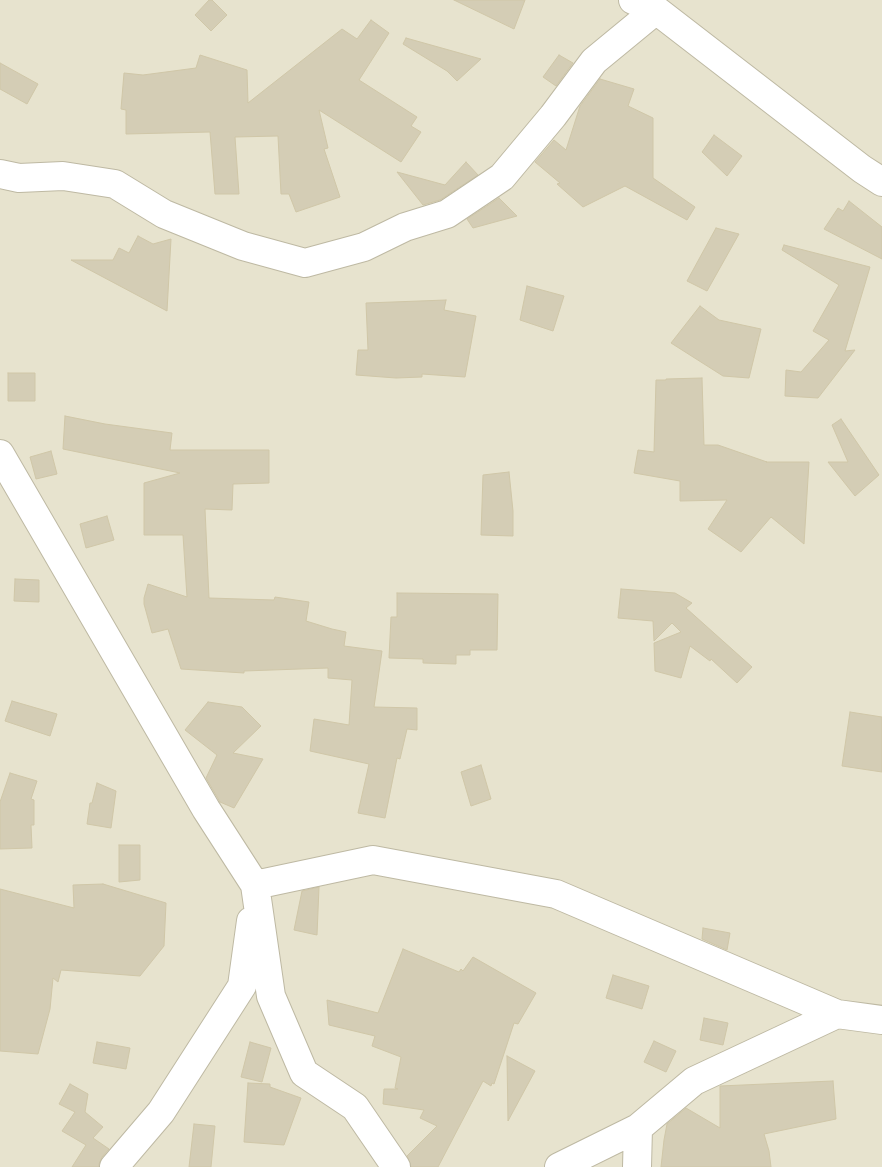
<!DOCTYPE html>
<html>
<head>
<meta charset="utf-8">
<style>
  body { margin:0 }
  canvas { display:block; background:#f2f0e1 }
</style>
</head>
<body>
<canvas width="882" height="1167"></canvas>
<script>
const context = document.querySelector('canvas').getContext('2d');
context.lineJoin = 'round';
function paint(path, color) {
  context.fillStyle = color;
  context.fill(path, 'evenodd');
}
function shape(rows) {
  const path = new Path2D();
  for (const r of rows) {
    path.moveTo(r[0], r[1]);
    for (let i = 2; i < r.length; i += 2) path.lineTo(r[i], r[i + 1]);
  }
  return path;
}
function trace(path, color, width, dash) {
  context.strokeStyle = color;
  context.lineWidth = width;
  context.lineCap = dash ? 'butt' : 'round';
  context.setLineDash(dash || []);
  context.stroke(path);
}
const residential = shape([
  [0,0,882,0,882,1167,0,1167]
]);
const building = shape([
  [209,0,212,0,227,15,211,31,195,15,209,0],
  [454,0,525,0,514,29,454,0],
  [371,20,389,33,359,80,417,117,411,126,421,132,401,162,319,110,328,148,324,149,340,197,296,212,289,194,281,194,278,136,235,137,239,194,215,194,210,132,126,134,126,110,121,109,124,73,143,75,196,68,200,55,247,70,248,103,342,29,357,39,371,20],
  [406,38,481,59,457,81,447,71,403,44,406,38],
  [559,55,573,63,556,86,543,77,559,55],
  [0,63,38,84,27,104,0,89,0,63],
  [600,79,634,89,628,106,653,118,653,178,695,207,687,220,625,186,583,207,557,184,560,183,535,162,554,140,566,150,580,106,600,79],
  [714,135,742,156,727,176,702,152,714,135],
  [466,162,478,175,440,200,423,205,397,172,445,185,466,162],
  [499,198,517,216,473,228,467,219,499,198],
  [849,201,882,227,882,259,824,229,838,208,843,211,849,201],
  [716,228,739,234,707,291,687,281,716,228],
  [138,236,153,244,171,239,167,311,71,260,113,260,119,248,129,253,138,236],
  [784,245,870,267,845,351,855,350,818,398,785,396,786,370,801,372,829,340,813,331,839,285,782,250,784,245],
  [527,286,564,296,553,331,520,320,527,286],
  [446,300,444,310,476,316,465,377,422,374,422,377,396,378,356,375,358,350,368,350,366,303,446,300],
  [700,306,719,320,761,329,749,378,723,376,671,343,700,306],
  [8,373,35,373,35,401,8,401,8,373],
  [702,378,704,445,718,445,767,462,766,462,809,462,804,544,771,517,741,552,708,529,727,500,680,501,680,481,634,473,638,450,654,452,656,380,666,380,666,379,702,378],
  [65,416,105,424,172,433,170,450,269,450,269,483,233,484,232,510,205,509,209,598,274,600,275,597,309,602,306,621,332,629,346,632,344,646,382,651,374,707,417,708,417,730,407,729,400,759,397,758,385,818,358,813,369,764,310,751,314,719,349,725,352,680,328,678,328,668,244,671,244,673,181,669,168,629,152,633,144,604,144,598,148,584,187,597,183,535,144,535,144,483,180,473,63,449,65,416],
  [841,419,879,475,855,496,828,462,848,462,832,425,841,419],
  [51,451,57,474,36,479,30,457,51,451],
  [509,472,513,511,513,536,481,535,483,475,509,472],
  [107,516,114,540,86,548,80,524,107,516],
  [15,579,39,580,39,602,14,601,15,579],
  [621,589,675,593,692,603,686,608,752,667,737,683,711,659,710,661,690,646,681,678,655,671,654,643,681,632,672,623,654,641,653,621,618,618,621,589],
  [397,593,498,594,497,650,470,650,470,655,456,655,456,664,423,663,423,659,389,658,391,617,397,617,397,593],
  [12,701,57,714,50,736,5,721,12,701],
  [208,702,242,707,261,726,233,753,263,759,234,808,220,802,206,778,217,755,185,730,208,702],
  [850,712,882,717,882,772,842,766,850,712],
  [481,765,491,799,471,806,461,772,481,765],
  [10,773,37,781,31,799,34,800,34,825,31,825,32,848,0,849,0,802,10,773],
  [97,783,116,791,111,828,87,824,90,803,92,803,97,783],
  [119,845,140,845,140,880,119,882,119,845],
  [103,884,166,903,164,946,140,976,61,970,58,982,53,978,50,1009,38,1054,0,1051,0,889,74,908,73,885,103,884],
  [319,887,317,935,294,930,302,891,319,887],
  [703,928,730,933,727,950,702,939,703,928],
  [403,949,459,972,461,969,463,971,473,957,536,993,518,1024,514,1023,494,1084,492,1083,491,1086,483,1081,438,1167,411,1167,407,1156,437,1126,420,1118,424,1110,383,1104,384,1089,398,1089,395,1088,401,1057,372,1046,375,1036,329,1025,327,1000,378,1013,403,949],
  [613,975,649,986,642,1009,606,998,613,975],
  [704,1018,728,1023,723,1045,700,1040,704,1018],
  [654,1041,676,1051,666,1072,644,1062,654,1041],
  [97,1042,130,1048,126,1069,93,1063,97,1042],
  [250,1042,271,1048,262,1082,241,1077,250,1042],
  [507,1056,535,1071,508,1121,507,1056],
  [833,1081,836,1119,764,1134,769,1151,771,1167,661,1167,664,1140,667,1124,686,1108,720,1128,720,1086,833,1081],
  [248,1083,270,1084,270,1087,301,1098,284,1145,244,1142,248,1083],
  [70,1084,88,1094,85,1112,103,1127,93,1138,109,1149,102,1157,99,1164,99,1167,72,1167,86,1145,62,1131,75,1112,59,1104,70,1084],
  [194,1124,215,1126,211,1167,189,1167,194,1124]
]);
const minor = shape([
  [633,0,656,10,862,169,882,182],
  [0,174,19,178,63,176,115,184,164,214,243,246,305,263,364,247,405,227,447,214,502,177,553,116,594,61,656,10],
  [0,454,206,809,255,885,373,860,556,894,837,1014,882,1020],
  [255,885,271,996,304,1073,355,1107,396,1167],
  [114,1167,161,1112,242,986,251,921],
  [559,1167,638,1128,694,1081,837,1014],
  [637,1167,638,1128]
]);
paint(residential, '#e7e3ce');
paint(building, '#d4cdb5');
trace(building, '#d0c7a8', 1);
trace(minor, '#beb9a3', 30);
trace(minor, '#fff', 28);
</script>
</body>
</html>
